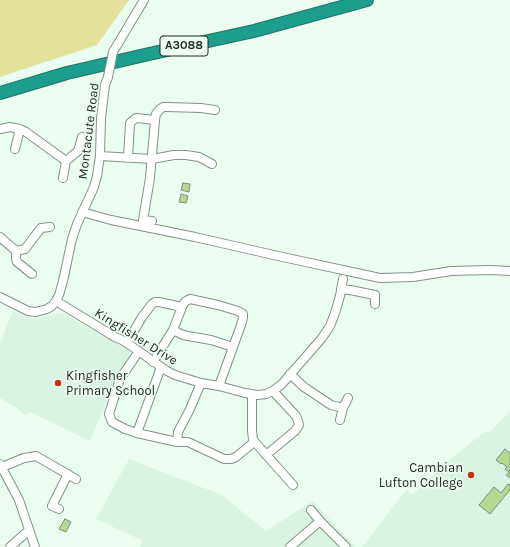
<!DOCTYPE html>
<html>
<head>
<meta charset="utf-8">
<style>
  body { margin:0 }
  canvas { display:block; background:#ebfdf1 }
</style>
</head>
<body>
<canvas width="510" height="547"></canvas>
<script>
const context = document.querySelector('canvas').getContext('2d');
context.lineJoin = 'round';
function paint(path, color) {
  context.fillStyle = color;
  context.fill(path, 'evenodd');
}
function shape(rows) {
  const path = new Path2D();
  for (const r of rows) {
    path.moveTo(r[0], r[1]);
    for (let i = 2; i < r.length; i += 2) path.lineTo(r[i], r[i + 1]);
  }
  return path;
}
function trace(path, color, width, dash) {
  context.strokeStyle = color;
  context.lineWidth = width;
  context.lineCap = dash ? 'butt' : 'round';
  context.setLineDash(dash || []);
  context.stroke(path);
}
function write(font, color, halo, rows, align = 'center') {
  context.font = font + ' Karla,sans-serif';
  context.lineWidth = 3.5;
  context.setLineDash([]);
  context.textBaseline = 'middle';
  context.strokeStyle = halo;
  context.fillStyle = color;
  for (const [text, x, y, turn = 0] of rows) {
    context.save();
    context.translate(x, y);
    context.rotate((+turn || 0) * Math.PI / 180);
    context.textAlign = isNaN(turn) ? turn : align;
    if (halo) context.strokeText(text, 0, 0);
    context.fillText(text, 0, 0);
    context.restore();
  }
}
const built = shape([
  [13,311,26,317,32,318,40,318,54,314,61,313,130,350,130,355,121,369,90,441,30,412,25,415,15,407,0,398,0,343],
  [510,411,510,547,362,547,407,489,412,495,454,456,486,431,490,432],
  [129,459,222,495,266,531,313,501,355,547,140,547,143,541,96,519]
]);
const green = shape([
  [0,0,129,0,97,45,0,77]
]);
const building = shape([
  [183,183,190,184,189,192,181,190,183,183],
  [181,194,188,196,186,203,179,202,181,194],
  [505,449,510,453,510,478,506,475,509,472,505,469,507,467,502,463,501,464,496,460,505,449],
  [508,484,509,485,510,484,510,490,490,514,479,505,494,487,501,493,508,484],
  [65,519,71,522,66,532,59,529,65,519]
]);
const minor = shape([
  [113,52,144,0],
  [0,129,10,127,20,129,26,132,66,161],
  [15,149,20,129],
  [100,156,152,159,174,155,186,155,199,157,212,164],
  [128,158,130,123,136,118,155,120],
  [63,178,66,161,78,151,82,137],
  [82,212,111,220,195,237,278,256,380,278,413,277,451,271,490,270,510,271],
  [152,221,143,220,150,178,155,120,156,114,159,110,163,107,167,107,201,108,215,110],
  [0,237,16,251,16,258,17,262,32,274],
  [16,251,25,249,41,228,50,227],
  [341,289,350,290,375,295,375,304],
  [0,297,28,311,36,312,47,309,52,306,56,301,59,295,63,281,72,239,77,224,94,187,97,176,100,156,101,118,105,85,108,77],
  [56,301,115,337,122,340,127,343,167,371,175,375,201,383,219,386,245,393,258,395,266,394,273,391,282,384,322,338,330,326,335,313,340,296,343,279],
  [173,330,183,335,188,336,211,340,233,347],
  [127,343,142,317,152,304,155,302,159,302,182,307],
  [139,351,120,379,109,414,112,422,125,429,137,433,177,442,188,442,224,459,231,459,236,457,254,442],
  [153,362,173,330,182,307,184,303,186,301,190,299,218,305,238,311,243,314,243,318,241,325,219,386],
  [290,374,304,387,331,405,343,408],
  [252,394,252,430,253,440,293,485],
  [340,420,343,408,348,398],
  [137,433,161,367],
  [177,442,178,432,190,409,201,383],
  [266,455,295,431,299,425,298,421,296,416,273,391],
  [0,464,19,500,35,547],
  [2,467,24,458,36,456,76,479],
  [59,509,52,506,68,474],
  [311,510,320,521,346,547],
  [10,547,29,530],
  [290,547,320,521]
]);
const highway = shape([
  [0,93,67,73,149,54,254,31,367,0]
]);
const minorBridge = shape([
  [108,77,113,52]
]);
const markers = [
  [58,383,4,"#bd330c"],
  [471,475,4,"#bd330c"]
];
const shields = [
  [184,46,48]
];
const shieldNames = [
  ["A3088",184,46]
];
const streetNames = [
  ["Montacute Road",89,131,-83],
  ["Kingfisher Drive",136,337,32]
];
const poiNames = [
  ["Kingfisher",66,376],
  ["Primary School",66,391],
  ["Cambian",463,468,"right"],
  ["Lufton College",463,483,"right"]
];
paint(built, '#daf4e3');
paint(green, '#e3e29a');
paint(building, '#b3d994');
trace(building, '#848d7e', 1);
trace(minor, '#819286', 10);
trace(highway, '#1f7467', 14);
trace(minor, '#fff', 8);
trace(highway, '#1d9d8b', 12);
trace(minorBridge, '#819286', 10, []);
trace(minorBridge, '#fff', 8);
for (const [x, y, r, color] of markers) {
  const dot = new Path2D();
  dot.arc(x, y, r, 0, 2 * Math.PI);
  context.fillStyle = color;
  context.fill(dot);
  trace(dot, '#ebfdf1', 1.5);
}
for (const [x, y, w] of shields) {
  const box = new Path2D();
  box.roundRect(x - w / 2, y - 10, w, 20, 3);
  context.fillStyle = '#ebfdf1';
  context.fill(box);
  trace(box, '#232925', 1);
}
write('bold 12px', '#232925', null, shieldNames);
write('13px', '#232925', '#ebfdf1', streetNames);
write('13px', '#232925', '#ebfdf1', poiNames, 'left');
</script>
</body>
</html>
